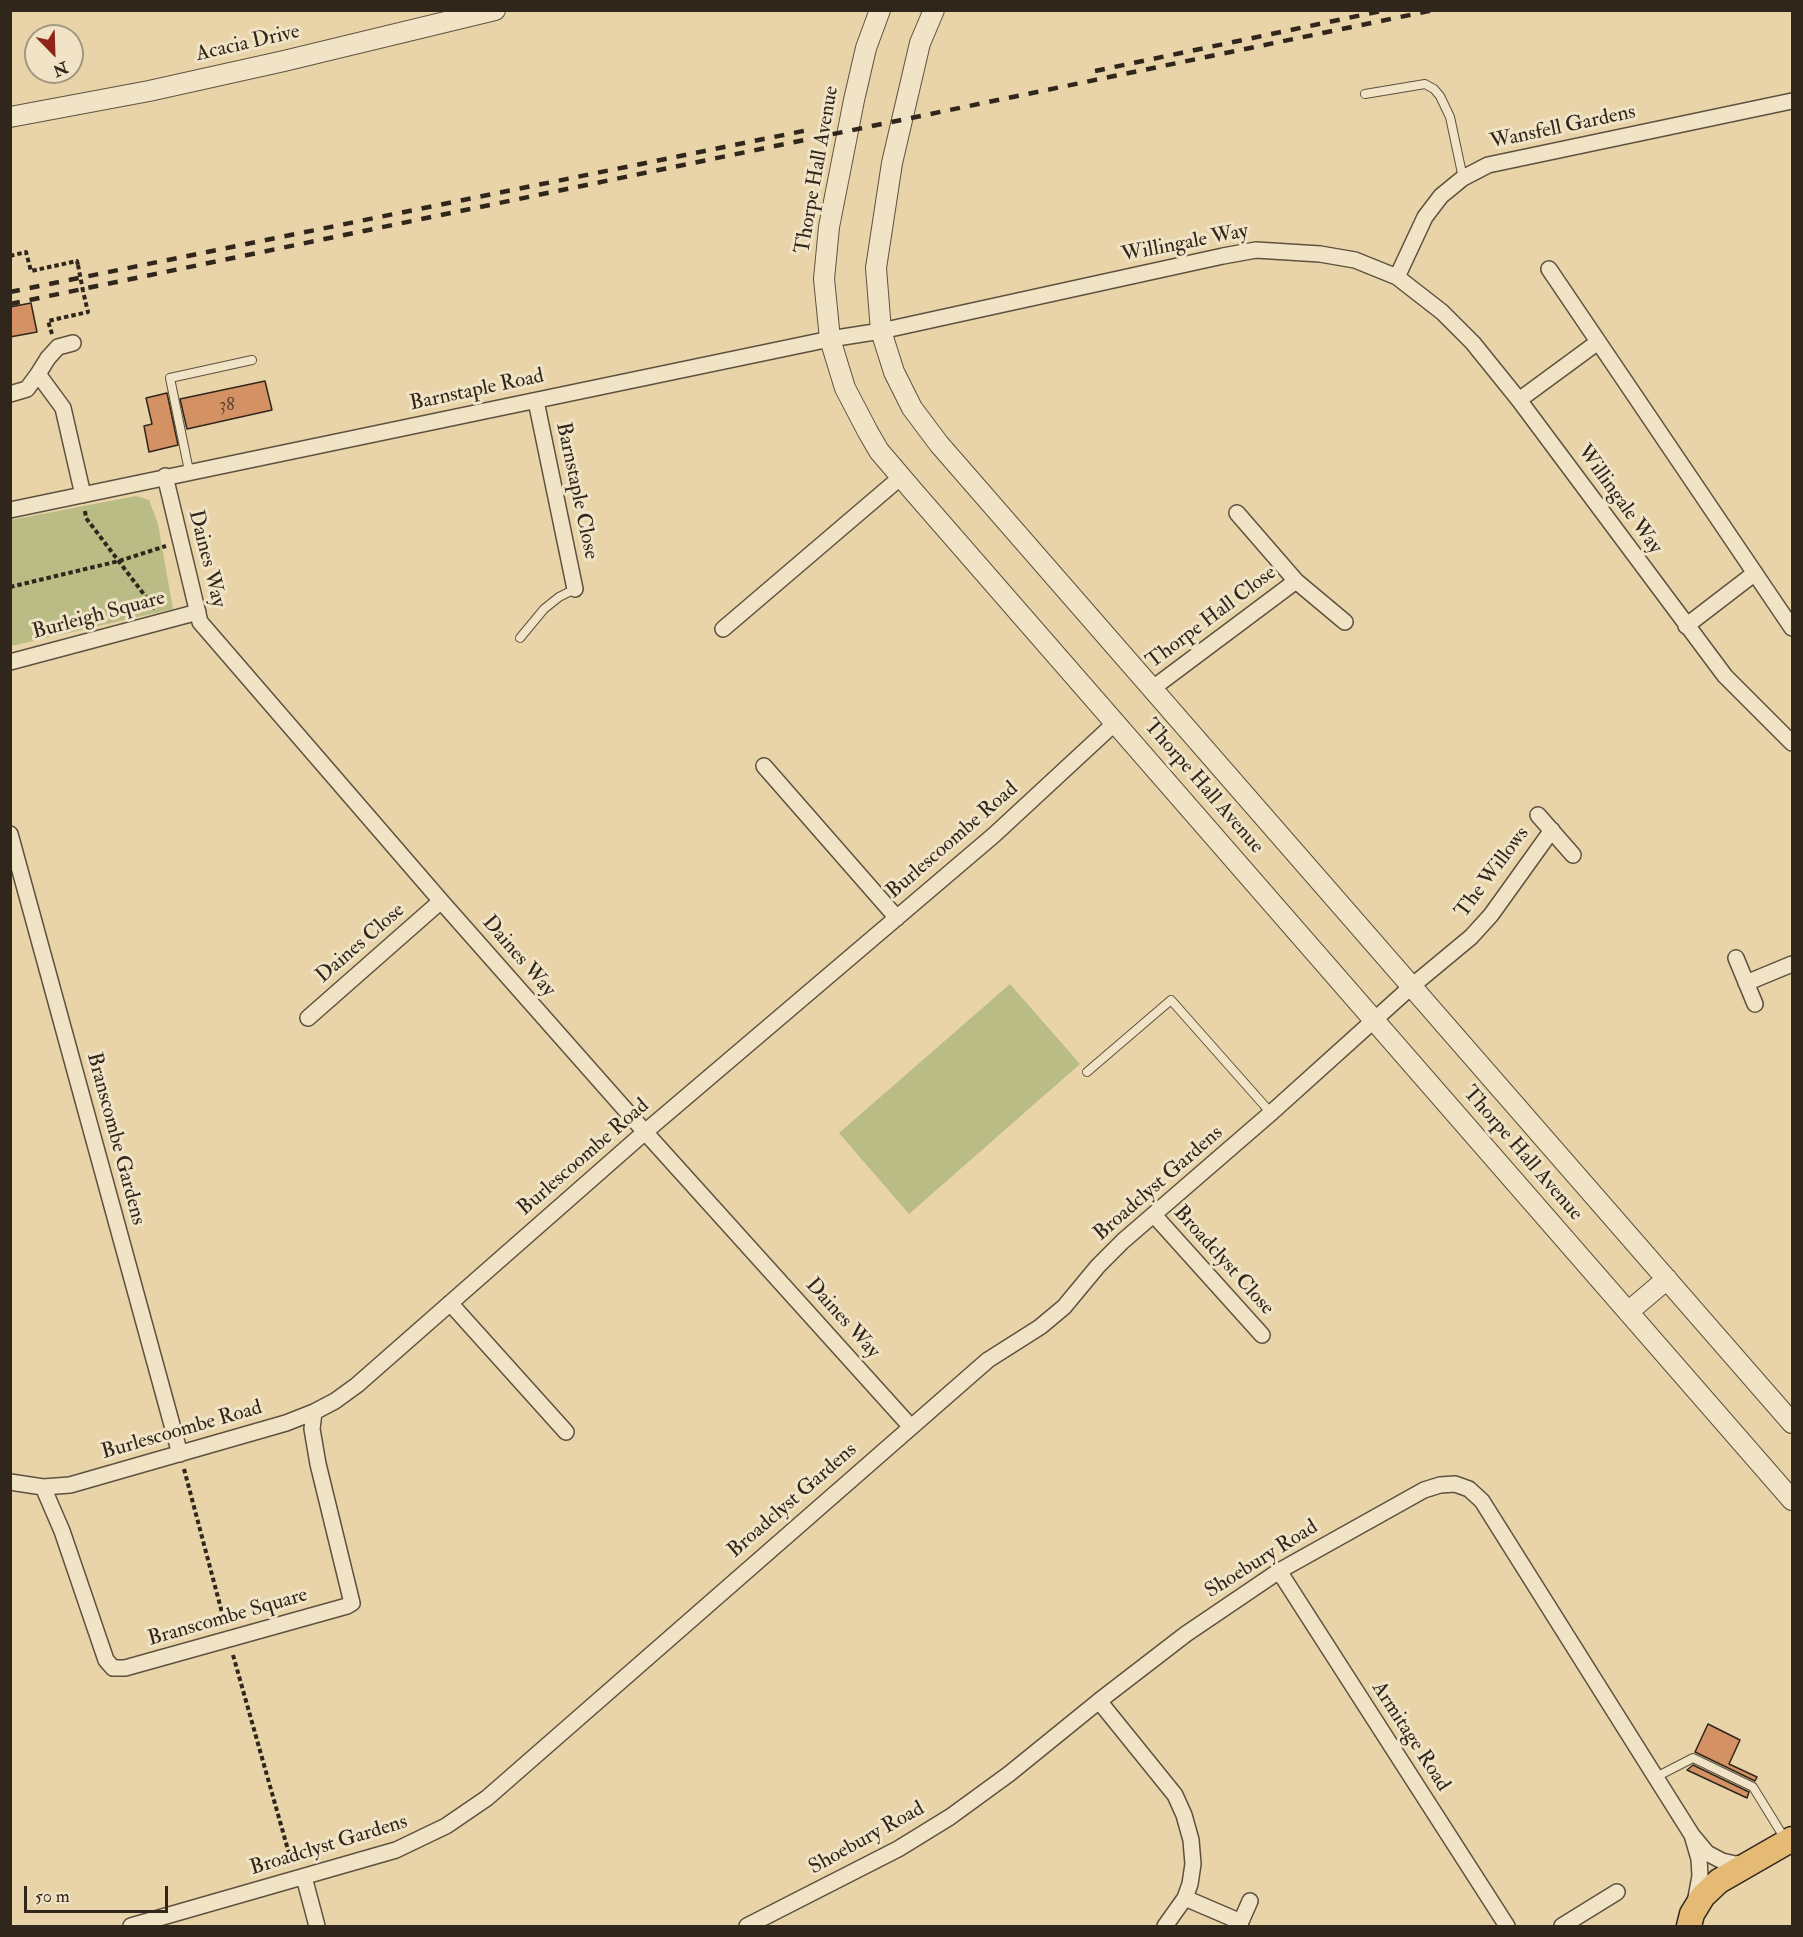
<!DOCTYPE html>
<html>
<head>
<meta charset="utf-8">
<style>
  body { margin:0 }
  #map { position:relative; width:1803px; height:1937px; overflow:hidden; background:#e8d4a8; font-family:"IM FELL Double Pica",serif }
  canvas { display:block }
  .frame { position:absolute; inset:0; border:12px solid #30261c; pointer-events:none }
  .north { position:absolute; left:24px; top:24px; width:60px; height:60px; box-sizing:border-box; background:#f0e3c6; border:2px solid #a39782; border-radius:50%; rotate:157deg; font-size:16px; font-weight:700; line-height:24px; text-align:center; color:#30261c }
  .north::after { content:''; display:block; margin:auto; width:21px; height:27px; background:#8f2418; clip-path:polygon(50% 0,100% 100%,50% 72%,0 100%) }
  .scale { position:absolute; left:24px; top:1886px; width:144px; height:27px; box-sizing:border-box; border:3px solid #30261c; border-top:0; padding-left:8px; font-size:18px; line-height:21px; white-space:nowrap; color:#30261c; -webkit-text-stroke:4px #f0e3c6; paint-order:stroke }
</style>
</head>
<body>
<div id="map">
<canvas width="1803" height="1937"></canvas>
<div class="frame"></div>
<div class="north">N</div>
<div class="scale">50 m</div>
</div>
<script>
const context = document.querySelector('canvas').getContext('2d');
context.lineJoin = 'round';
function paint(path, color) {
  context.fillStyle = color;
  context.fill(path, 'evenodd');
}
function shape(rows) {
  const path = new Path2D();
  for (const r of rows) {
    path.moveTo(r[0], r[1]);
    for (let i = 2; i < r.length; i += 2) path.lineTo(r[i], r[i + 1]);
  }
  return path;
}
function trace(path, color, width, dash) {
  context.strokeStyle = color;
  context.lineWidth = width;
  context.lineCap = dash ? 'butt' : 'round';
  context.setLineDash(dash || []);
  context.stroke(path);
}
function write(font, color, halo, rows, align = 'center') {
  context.font = font + ' "IM FELL Double Pica",serif';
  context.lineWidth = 6;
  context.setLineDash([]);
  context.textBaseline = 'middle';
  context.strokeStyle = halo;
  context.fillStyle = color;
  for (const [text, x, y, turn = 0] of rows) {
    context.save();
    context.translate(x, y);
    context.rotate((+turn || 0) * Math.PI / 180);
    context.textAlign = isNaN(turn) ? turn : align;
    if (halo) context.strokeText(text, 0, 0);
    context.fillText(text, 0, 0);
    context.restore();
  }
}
const green = shape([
  [136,496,149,500,158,524,173,609,11,646,11,520],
  [1010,984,1080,1064,909,1214,839,1133]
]);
const building = shape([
  [31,303,37,332,10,337,10,307,31,303],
  [265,381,272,410,187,429,180,399,265,381],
  [167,393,178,445,149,452,144,426,152,424,146,398,167,393],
  [1708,1724,1740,1740,1729,1764,1757,1777,1755,1781,1695,1752,1708,1724],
  [1693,1765,1749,1792,1747,1798,1687,1770,1693,1765]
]);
const path = shape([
  [10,256,26,252,31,271,77,261,78,265],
  [52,334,48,321,88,312,83,291],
  [85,511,86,518,155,609],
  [10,587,119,561,166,546],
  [184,1469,225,1624],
  [233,1655,292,1864]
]);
const service = shape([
  [1365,94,1425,84,1434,89,1440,96,1450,117,1463,178],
  [189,471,170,378,252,360],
  [520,638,544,609,559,597,575,589],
  [1087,1072,1171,1000,1271,1113],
  [1656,1777,1693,1758,1753,1787,1785,1839]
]);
const minor = shape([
  [1549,269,1792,628],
  [1397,277,1425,217,1441,196,1463,178,1488,165,1792,101],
  [38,374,48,358,58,347,73,343],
  [10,394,27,389,38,374,63,408,83,495],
  [1519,400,1598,342],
  [536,401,575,589],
  [165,476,200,622,441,901,645,1132,911,1427],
  [10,510,830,339,881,331,1223,256,1256,250,1320,254,1355,260,1397,277,1442,312,1473,343,1519,400,1725,676,1792,743],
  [1237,513,1296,581],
  [1686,626,1755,573],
  [723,629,901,477],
  [10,662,198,612],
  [1153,688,1296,581,1345,622],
  [764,766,897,918],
  [1538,815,1573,855],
  [10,834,180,1454],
  [1736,958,1755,1004],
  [1746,983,1792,964],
  [308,1018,441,901],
  [1154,1215,1262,1335],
  [450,1303,566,1432],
  [10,1482,43,1487,70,1485,286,1423,314,1412,335,1401,357,1385,645,1132,994,835,1115,723],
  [43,1487,62,1531,106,1660,113,1668,125,1668,347,1606,352,1603,318,1464,312,1429,314,1412],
  [1279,1571,1507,1926],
  [1099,1701,1175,1795,1184,1815,1191,1840,1193,1864,1190,1884,1185,1898,1165,1926],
  [304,1877,317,1926],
  [1185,1898,1241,1922],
  [1695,1903,1700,1876,1699,1859,1692,1835,1707,1853,1722,1861,1735,1864,1746,1863],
  [131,1926,396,1850,446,1826,487,1798,988,1360,1040,1327,1064,1307,1098,1266,1123,1241,1271,1113,1412,986,1471,937,1491,915,1552,830],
  [747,1926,898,1849,950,1817,1009,1774,1099,1701,1186,1634,1279,1571,1424,1490,1440,1485,1455,1484,1469,1489,1482,1501,1692,1835],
  [1239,1926,1250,1901],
  [1562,1926,1617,1892]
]);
const tertiary = shape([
  [880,10,866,48,854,100,829,227,824,279,830,339,845,388,868,432,879,451,914,492,1792,1500],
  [934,10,920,43,892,163,876,268,881,331,894,372,912,408,939,444,1792,1423],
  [10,117,149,91,284,61,495,10],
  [1628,1312,1667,1279]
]);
const primary = shape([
  [1689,1926,1692,1914,1703,1896,1719,1881,1792,1839]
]);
const rail = shape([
  [1095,71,1386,10],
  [10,292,813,129],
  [10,304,1434,10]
]);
const pathBridge = shape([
  [78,265,83,291]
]);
const numberNames = [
  ["38",227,406]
];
const streetNames = [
  ["Acacia Drive",248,44,-13],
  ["Wansfell Gardens",1563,128,-12],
  ["Thorpe Hall Avenue",818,170,-80],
  ["Willingale Way",1185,244,-11],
  ["Barnstaple Road",477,391,-12],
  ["Barnstaple Close",576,491,78],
  ["Willingale Way",1619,500,54],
  ["Daines Way",206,559,76],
  ["Burleigh Square",99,616,-15],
  ["Thorpe Hall Close",1212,618,-37],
  ["Thorpe Hall Avenue",1203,787,49],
  ["Burlescoombe Road",953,841,-41],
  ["The Willows",1493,873,-53],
  ["Daines Close",361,944,-41],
  ["Daines Way",518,957,49],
  ["Branscombe Gardens",115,1139,75],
  ["Thorpe Hall Avenue",1522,1154,49],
  ["Burlescoombe Road",584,1158,-41],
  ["Broadclyst Gardens",1159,1184,-41],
  ["Broadclyst Close",1223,1261,48],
  ["Daines Way",842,1319,48],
  ["Burlescoombe Road",182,1431,-16],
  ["Broadclyst Gardens",793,1501,-41],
  ["Shoebury Road",1262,1560,-32],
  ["Branscombe Square",228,1618,-16],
  ["Armitage Road",1410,1737,57],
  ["Shoebury Road",867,1839,-29],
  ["Broadclyst Gardens",329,1846,-17]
];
paint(green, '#b9bc85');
paint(building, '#d49264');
trace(building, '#30261c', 1.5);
trace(service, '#5e523f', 10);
trace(minor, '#5e523f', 18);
trace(tertiary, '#5e523f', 22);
trace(primary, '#30261c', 27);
trace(path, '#30261c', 4, [4.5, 3]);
trace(service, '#f0e3c6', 8);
trace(minor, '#f0e3c6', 15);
trace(tertiary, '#f0e3c6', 20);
trace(primary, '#e4ba74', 24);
trace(rail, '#30261c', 4.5, [10, 10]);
trace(pathBridge, '#30261c', 4, [4.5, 3]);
write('18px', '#59412e', null, numberNames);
write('21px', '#30261c', '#f0e3c6', streetNames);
</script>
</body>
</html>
